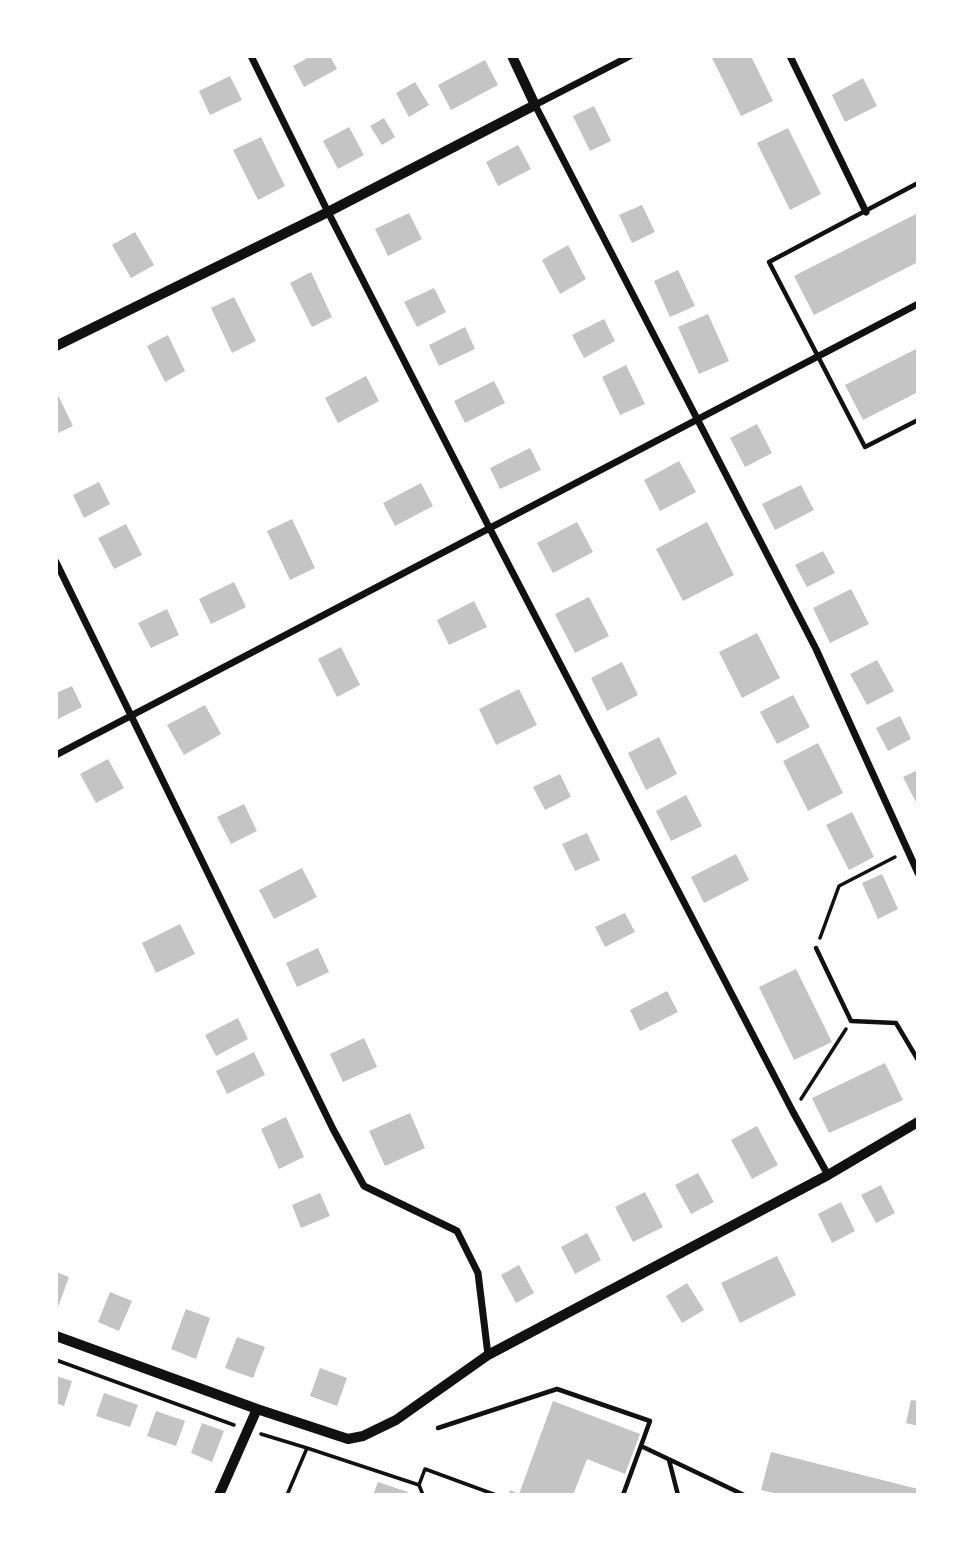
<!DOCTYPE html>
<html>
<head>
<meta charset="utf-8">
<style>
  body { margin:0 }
  #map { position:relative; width:974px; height:1551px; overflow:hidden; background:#fff; font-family:"PT Sans Narrow",sans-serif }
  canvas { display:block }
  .frame { position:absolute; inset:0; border:58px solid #fff; pointer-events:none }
</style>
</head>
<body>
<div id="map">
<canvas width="974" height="1551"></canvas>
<div class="frame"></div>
</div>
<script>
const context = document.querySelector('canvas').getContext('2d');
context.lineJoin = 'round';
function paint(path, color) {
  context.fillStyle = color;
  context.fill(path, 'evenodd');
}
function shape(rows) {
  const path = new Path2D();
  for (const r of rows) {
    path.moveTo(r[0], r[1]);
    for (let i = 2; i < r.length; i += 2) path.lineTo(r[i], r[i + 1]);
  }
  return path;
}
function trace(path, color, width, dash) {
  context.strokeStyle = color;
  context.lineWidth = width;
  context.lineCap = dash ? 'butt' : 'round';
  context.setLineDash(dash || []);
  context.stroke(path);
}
const building = shape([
  [311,56,330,56,337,69,304,87,293,66],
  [711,56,751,56,773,101,741,116],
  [485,60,498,85,451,110,438,85],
  [230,76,242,100,210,115,199,91],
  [863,78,877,106,845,122,832,95],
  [415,82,429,105,409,117,396,93],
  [594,106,611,141,590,151,573,116],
  [384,118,395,137,382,145,370,126],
  [349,127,364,155,338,169,323,141],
  [788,128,821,194,790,210,757,143],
  [261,137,285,186,258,200,233,150],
  [518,145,531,169,498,186,486,162],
  [642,205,655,232,632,243,619,215],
  [409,213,422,239,388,256,375,229],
  [918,213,918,262,814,315,794,276],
  [135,232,154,265,131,278,112,245],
  [568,245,586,279,560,294,542,260],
  [678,270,695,306,670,317,654,281],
  [311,272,332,317,312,327,290,283],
  [434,288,446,312,417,327,404,302],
  [234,297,256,341,232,353,211,308],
  [708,314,729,361,699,374,678,327],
  [604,319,615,341,584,358,572,335],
  [465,327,475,349,439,366,429,345],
  [168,335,185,371,165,382,147,346],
  [918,348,918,392,863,420,845,385],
  [626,365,645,404,620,415,602,377],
  [366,376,379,401,338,423,325,398],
  [494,381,505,403,465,423,454,401],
  [56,391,73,426,56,434],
  [757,424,772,453,745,467,730,438],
  [530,448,541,470,500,489,490,468],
  [679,461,696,492,660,511,644,480],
  [99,482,110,504,84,518,73,495],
  [421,483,433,506,395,526,383,503],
  [801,485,814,510,775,530,762,504],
  [292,519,315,568,290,580,267,531],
  [577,522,593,552,553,573,537,543],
  [707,522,734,575,683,601,656,549],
  [126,524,142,555,114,569,98,538],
  [823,551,835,573,807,587,795,565],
  [234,582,246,607,211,624,199,599],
  [851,589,869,624,830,643,813,608],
  [589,597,609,636,575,653,555,614],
  [474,601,487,627,449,645,437,620],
  [167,609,179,635,151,648,138,623],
  [757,633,780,678,742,698,719,652],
  [341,647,360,685,337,697,318,659],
  [877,660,894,691,867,705,850,674],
  [622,662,638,695,607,711,591,678],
  [72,686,82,707,56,720,56,693],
  [519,689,537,725,496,745,479,709],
  [793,695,810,727,777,744,760,712],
  [205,705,221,734,184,755,167,725],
  [900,716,911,739,888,751,876,728],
  [659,737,677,774,646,790,628,753],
  [818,743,843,793,808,811,783,761],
  [108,759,124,788,96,803,80,774],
  [918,770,918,806,903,777],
  [560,774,571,797,545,810,533,787],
  [686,795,702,826,671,841,656,811],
  [244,804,257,831,231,844,217,817],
  [852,812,874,857,849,870,826,825],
  [587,833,600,860,575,871,562,844],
  [736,854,749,880,704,903,691,877],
  [302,868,317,897,274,919,259,890],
  [882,874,898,909,878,919,862,883],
  [625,913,635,932,605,947,595,927],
  [180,924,195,954,156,973,142,943],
  [318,948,329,972,297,987,286,963],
  [796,969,832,1042,794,1060,759,987],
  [667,991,678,1012,640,1031,630,1010],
  [238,1018,248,1039,216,1056,205,1035],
  [364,1038,377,1067,343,1082,330,1054],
  [254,1052,265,1075,227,1094,216,1071],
  [885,1063,903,1100,829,1133,812,1098],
  [410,1113,425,1148,385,1166,369,1131],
  [286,1117,304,1157,279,1169,261,1129],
  [757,1126,778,1165,752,1179,731,1140],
  [698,1173,714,1202,691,1214,675,1185],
  [881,1185,895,1213,876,1223,861,1195],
  [645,1192,663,1227,633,1242,615,1207],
  [320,1193,330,1216,301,1228,292,1205],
  [841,1202,855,1231,832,1243,818,1214],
  [587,1233,601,1260,575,1274,561,1247],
  [777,1256,796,1295,740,1323,721,1283],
  [519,1265,534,1293,516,1303,501,1275],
  [56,1272,69,1277,58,1307,56,1306],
  [687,1283,704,1310,682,1323,666,1296],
  [110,1292,132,1301,119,1331,98,1322],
  [186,1309,210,1318,196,1359,171,1349],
  [237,1337,265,1347,253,1378,225,1368],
  [320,1368,347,1378,337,1406,310,1396],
  [56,1376,72,1381,64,1406,56,1403],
  [104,1393,138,1405,130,1427,96,1416],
  [911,1400,918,1401,918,1426,906,1423],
  [553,1401,640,1434,625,1474,587,1459,573,1495,508,1495,510,1490,519,1494],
  [156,1411,185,1421,176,1446,147,1436],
  [202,1423,224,1431,212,1462,191,1453],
  [771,1452,918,1489,918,1495,782,1495,761,1490],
  [378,1482,408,1492,407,1495,373,1495]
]);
const path = shape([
  [820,938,839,886,895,857],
  [801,1099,846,1029],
  [56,1360,234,1425],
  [261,1434,307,1448,287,1495],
  [307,1448,419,1485],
  [423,1495,419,1485,425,1469,496,1495]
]);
const service = shape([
  [918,183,769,262,865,447,918,420],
  [816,948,851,1021,896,1023,918,1060],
  [438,1428,557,1389,650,1421,623,1495],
  [641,1446,744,1495],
  [669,1460,678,1495]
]);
const minor = shape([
  [251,56,328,212,490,529,793,1112,828,1175],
  [630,56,535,105,816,649,918,873],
  [790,56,866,212],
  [56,562,333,1129,364,1186,457,1231,478,1273,488,1355],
  [56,755,918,304]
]);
const tertiary = shape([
  [56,346,328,212,535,105,512,56],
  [56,1336,257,1409,348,1439,363,1436,396,1420,488,1355,828,1175,918,1122],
  [219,1495,257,1409]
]);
paint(building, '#c4c4c4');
trace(path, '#111', 3.5);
trace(service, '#111', 4.5);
trace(minor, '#111', 7);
trace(tertiary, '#111', 10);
</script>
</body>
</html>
